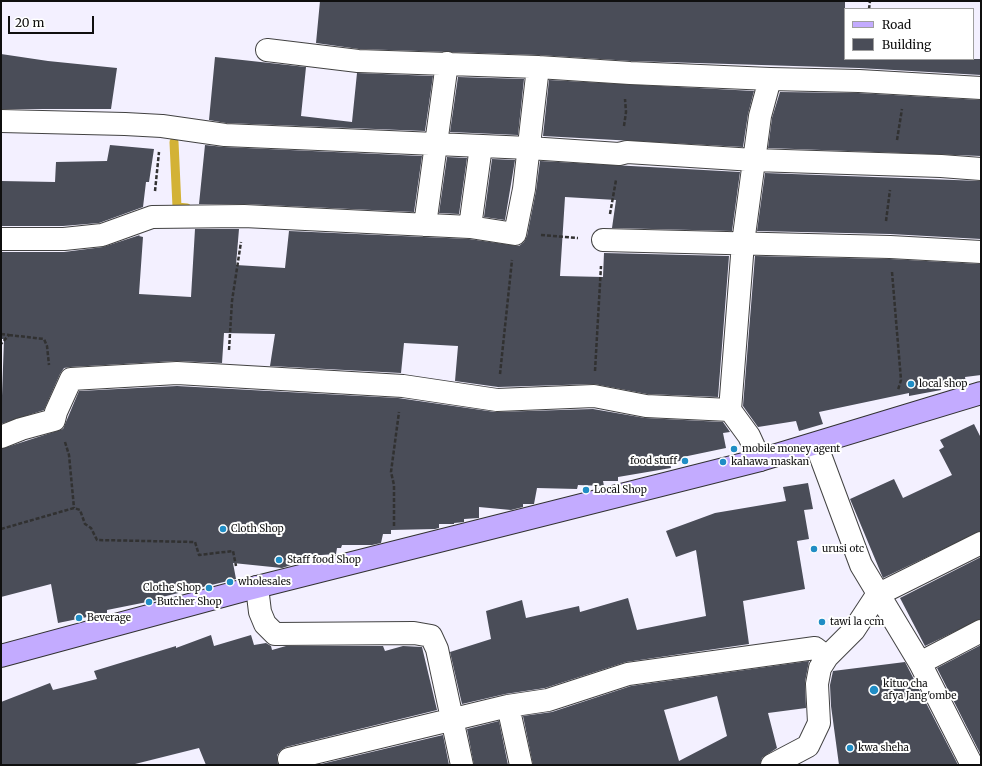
<!DOCTYPE html>
<html>
<head>
<meta charset="utf-8">
<style>
  body { margin:0 }
  #map { position:relative; width:982px; height:766px; overflow:hidden; background:#f3f0ff; font-family:Merriweather,serif }
  canvas { display:block }
  .frame { position:absolute; inset:0; border:2px solid #0f0f0f; pointer-events:none }
  .legend { position:absolute; left:844px; top:8px; width:130px; height:52px; box-sizing:border-box; background:#fff; border:1px solid #9f9f9f; margin:0; padding:5px 7px; list-style:none; font-size:12px; color:#0f0f0f }
  .legend li { display:flex; align-items:center; gap:8px; height:20px }
  .legend b { width:20px; border:1px solid #9f9f9f }
  .scale { position:absolute; left:8px; top:16px; width:86px; height:18px; box-sizing:border-box; border:2px solid #0f0f0f; border-top:0; padding-left:5px; font-size:12px; line-height:14px; white-space:nowrap; color:#0f0f0f; -webkit-text-stroke:3px #fff; paint-order:stroke }
</style>
</head>
<body>
<div id="map">
<canvas width="982" height="766"></canvas>
<div class="frame"></div>
<ul class="legend">
<li><b style="height:5px;background:#c3abff"></b>Road</li>
<li><b style="height:11px;background:#4a4d58"></b>Building</li>
</ul>
<div class="scale">20 m</div>
</div>
<script>
const context = document.querySelector('canvas').getContext('2d');
context.lineJoin = 'round';
function shape(rows) {
  const path = new Path2D();
  for (const r of rows) {
    path.moveTo(r[0], r[1]);
    for (let i = 2; i < r.length; i += 2) path.lineTo(r[i], r[i + 1]);
  }
  return path;
}
function trace(path, color, width, dash) {
  context.strokeStyle = color;
  context.lineWidth = width;
  context.lineCap = dash ? 'butt' : 'round';
  context.setLineDash(dash || []);
  context.stroke(path);
}
function paint(path, color) {
  context.fillStyle = color;
  context.fill(path, 'evenodd');
}
function write(font, color, halo, rows, align = 'center') {
  context.font = font + ' Merriweather,serif';
  context.lineWidth = 4;
  context.setLineDash([]);
  context.textBaseline = 'middle';
  context.strokeStyle = halo;
  context.fillStyle = color;
  for (const [text, x, y, turn = 0] of rows) {
    context.save();
    context.translate(x, y);
    context.rotate((+turn || 0) * Math.PI / 180);
    context.textAlign = isNaN(turn) ? turn : align;
    if (halo) context.strokeText(text, 0, 0);
    context.fillText(text, 0, 0);
    context.restore();
  }
}
const stream = shape([
  [174,142,177,207,187,208]
]);
const building = shape([
  [320,1,845,1,845,59,981,59,981,75,859,68,631,61,538,55,359,49,316,43],
  [1,54,48,61,117,68,111,109,1,109],
  [215,57,306,67,301,116,352,122,357,73,433,76,425,131,226,123,209,120],
  [458,77,524,79,518,135,450,132],
  [549,80,754,91,748,114,743,147,543,136],
  [780,92,858,93,981,100,981,156,768,148,772,118],
  [110,145,154,149,149,182,146,182,143,207,99,223,63,226,1,226,1,181,55,182,56,162,107,161],
  [205,145,224,147,422,156,414,212,245,204,199,204],
  [447,157,467,158,459,214,439,213],
  [492,159,515,160,505,220,484,217],
  [540,161,740,172,732,231,612,228,616,200,565,197,560,276,603,277,604,253,729,256,718,397,647,394,594,384,498,387,455,381,458,346,404,343,401,373,270,366,275,334,224,333,222,363,176,361,70,367,64,368,60,374,44,410,1,424,4,339,1,339,1,252,64,252,103,247,140,235,139,236,143,237,139,294,191,297,195,229,239,229,236,265,285,268,289,231,469,239,519,246,524,242,527,236,536,191],
  [765,173,981,181,981,239,890,234,757,231],
  [755,256,890,259,981,264,981,375,965,377,966,383,940,386,941,390,909,396,909,393,819,412,823,424,799,431,796,421,758,427,743,406],
  [177,386,398,398,495,412,593,409,645,418,723,422,730,432,723,433,726,448,683,457,684,460,670,463,671,468,618,477,618,481,603,481,604,486,578,485,577,489,537,488,534,504,523,504,523,507,511,510,479,507,479,518,464,519,464,522,454,523,454,524,439,524,439,528,435,529,391,530,391,534,383,534,381,543,372,545,342,545,341,548,337,548,336,554,292,557,291,565,282,568,233,563,236,579,162,597,162,599,107,610,107,613,58,623,51,584,1,597,1,449,63,429,79,391],
  [974,424,981,438,981,531,883,578,850,499,894,479,903,498,952,475,939,450,944,447,940,440],
  [808,483,813,509,804,510,809,539,797,541,805,589,743,601,749,644,626,662,545,688,505,694,462,704,450,652,491,639,486,611,522,600,526,618,579,606,580,612,628,598,637,630,706,616,696,550,676,557,666,531,715,513,786,501,783,487],
  [981,557,981,619,925,646,900,598],
  [211,635,214,646,251,635,254,645,266,643,271,646,272,650,286,646,383,646,385,651,403,646,422,647,437,710,286,747,281,750,277,755,278,765,206,765,199,748,131,765,1,765,1,702,50,683,53,690,97,679,94,671,176,646,176,648],
  [981,645,981,755,937,668],
  [809,661,805,682,806,708,768,713,777,748,762,758,760,765,533,765,523,716,552,712,631,686],
  [717,696,727,736,679,761,664,710],
  [905,662,958,765,839,765,831,706,830,685,833,671],
  [499,721,508,765,474,765,467,729],
  [443,735,449,765,317,765]
]);
const path = shape([
  [869,9,870,1],
  [624,126,626,112,625,99],
  [897,140,902,109],
  [155,191,159,152],
  [610,214,616,180],
  [886,221,890,190],
  [541,235,578,238],
  [892,272,901,380,898,390],
  [1,334,9,335,1,344],
  [9,335,44,339,47,346,49,365],
  [229,350,232,301,241,242],
  [595,371,601,266],
  [500,374,512,260],
  [65,442,69,455,74,508],
  [394,526,394,485,391,472,399,412],
  [1,529,74,508,80,510,85,524,91,528,97,540,195,542,199,555,233,551,236,566]
]);
const street = shape([
  [267,50,358,61,538,67,630,73,770,79,859,81,981,88],
  [1,121,125,124,162,126,225,135,529,148,619,154,627,152,754,160,941,166,981,169],
  [425,225,447,63],
  [470,227,481,146],
  [1,239,64,239,102,235,152,217,244,216,470,227,515,234,524,189,538,67],
  [603,240,890,247,981,252],
  [730,410,743,243,760,116,770,79],
  [1,437,21,429,54,420,56,412,71,379,177,373,403,386,497,400,594,396,646,406,730,410,749,436,760,460],
  [816,444,861,565,920,663,972,765],
  [257,587,260,612,265,624,275,634,414,633,431,636,437,649,462,765],
  [920,663,981,631],
  [508,706,521,765],
  [289,759,508,706,548,700,628,674,815,648,827,657],
  [772,765,808,746,819,723,817,684,820,668,827,657,854,630,877,595,981,543]
]);
const secondary = shape([
  [1,656,241,591,760,460,981,393]
]);
const markers = [
  [911,384,4,"#208dc5"],
  [734,449,4,"#208dc5"],
  [685,461,4,"#208dc5"],
  [723,462,4,"#208dc5"],
  [586,490,4,"#208dc5"],
  [223,529,4,"#208dc5"],
  [814,549,4,"#208dc5"],
  [279,560,4,"#208dc5"],
  [230,582,4,"#208dc5"],
  [209,588,4,"#208dc5"],
  [149,602,4,"#208dc5"],
  [79,618,4,"#208dc5"],
  [822,622,4,"#208dc5"],
  [874,690,5,"#208dc5"],
  [850,748,4,"#208dc5"]
];
const poiNames = [
  ["local shop",919,384],
  ["mobile money agent",742,449],
  ["food stuff",677,461,"right"],
  ["kahawa maskan",731,462],
  ["Local Shop",594,490],
  ["Cloth Shop",231,529],
  ["urusi otc",822,549],
  ["Staff food Shop",287,560],
  ["wholesales",238,582],
  ["Clothe Shop",201,588,"right"],
  ["Butcher Shop",157,602],
  ["Beverage",87,618],
  ["tawi la ccm",830,622],
  ["kituo cha",883,684],
  ["afya Jang'ombe",883,696],
  ["kwa sheha",858,748]
];
trace(stream, '#d3b236', 9);
paint(building, '#4a4d58');
trace(street, '#424242', 24);
trace(secondary, '#313131', 24);
trace(path, '#313131', 2.5, [4, 2]);
trace(street, '#fff', 22);
trace(secondary, '#c3abff', 22);
for (const [x, y, r, color] of markers) {
  const dot = new Path2D();
  dot.arc(x, y, r, 0, 2 * Math.PI);
  context.fillStyle = color;
  context.fill(dot);
  trace(dot, '#fff', 1.5);
}
write('10px', '#0f0f0f', '#fff', poiNames, 'left');
</script>
</body>
</html>
